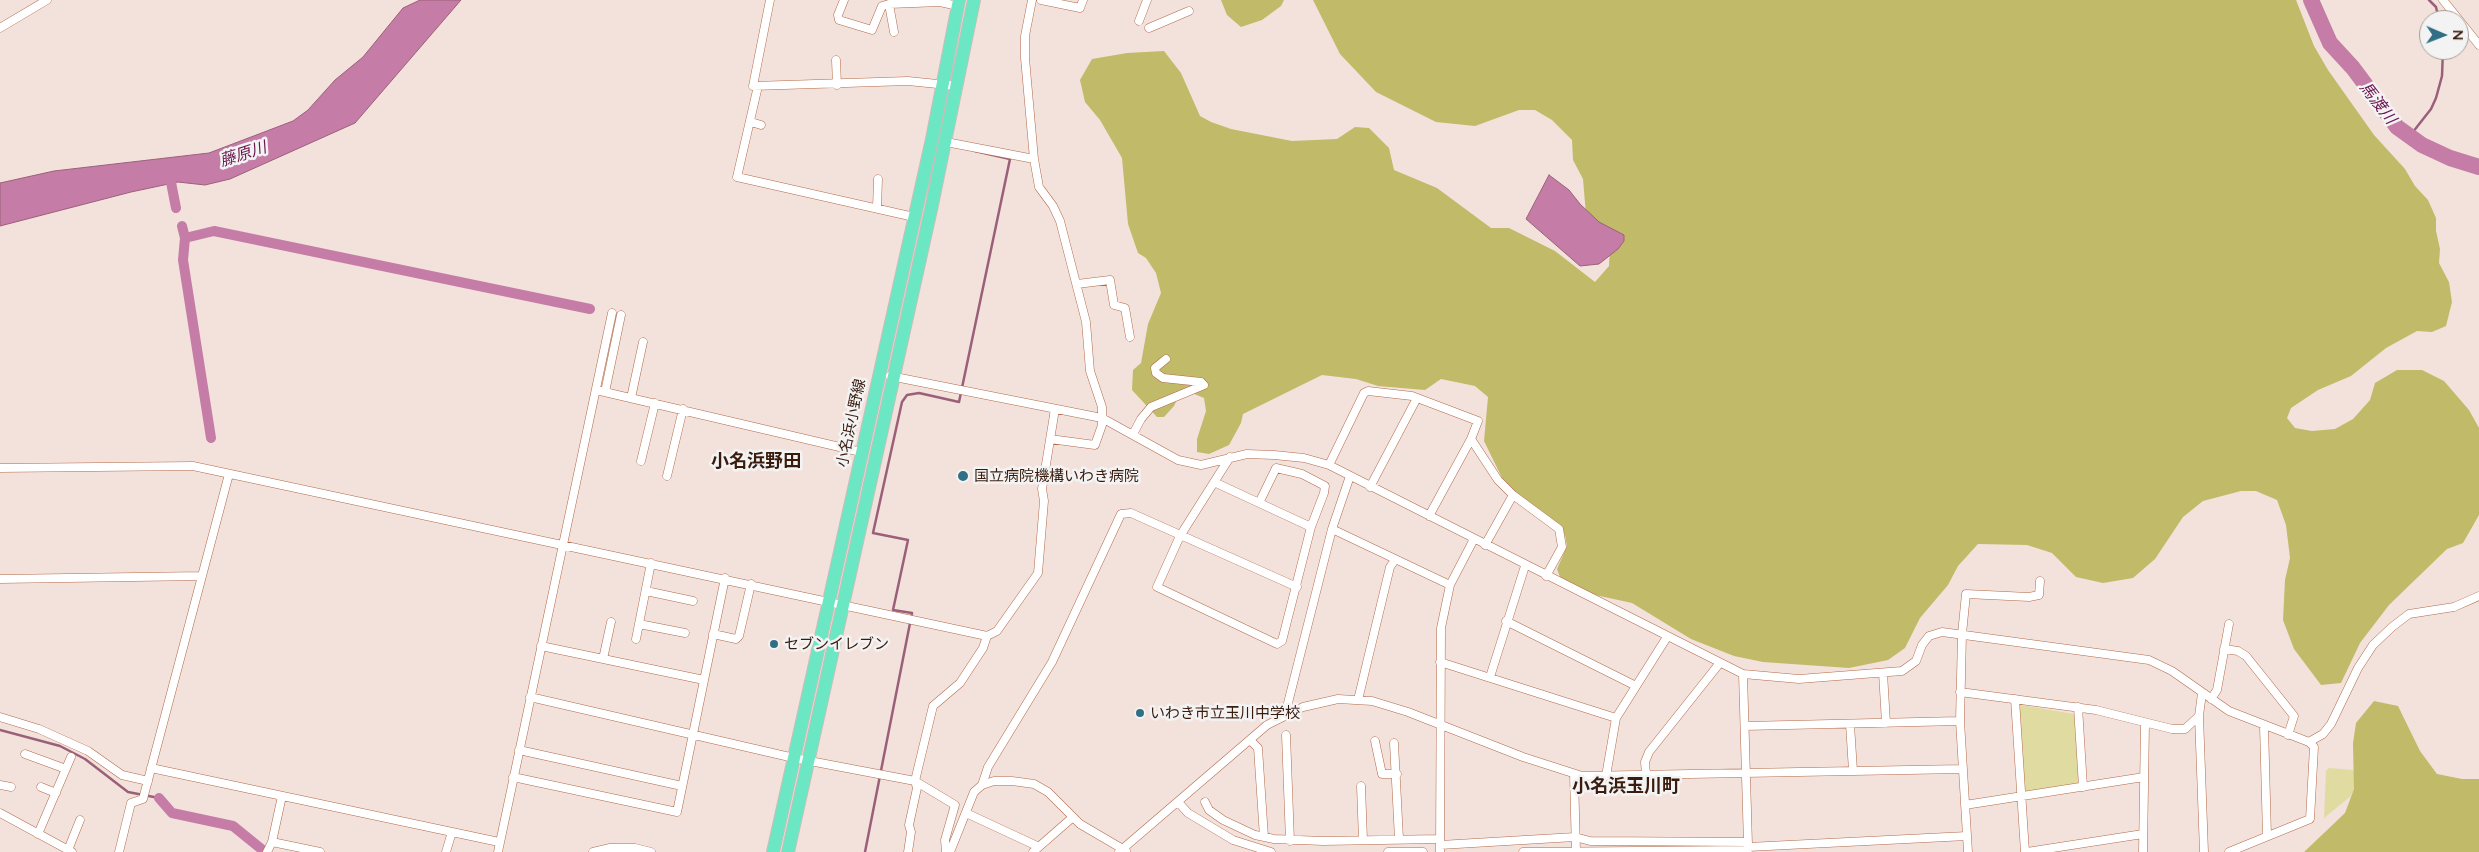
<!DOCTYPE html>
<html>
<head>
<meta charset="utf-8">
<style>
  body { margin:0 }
  #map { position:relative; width:2479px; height:852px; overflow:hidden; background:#f3e2db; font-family:Lato,sans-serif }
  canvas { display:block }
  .north { position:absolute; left:2419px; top:10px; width:50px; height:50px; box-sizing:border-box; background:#f3f3f3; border:1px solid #a99d98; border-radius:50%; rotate:91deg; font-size:14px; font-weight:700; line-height:20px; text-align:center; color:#3a1c0f }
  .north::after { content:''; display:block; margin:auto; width:18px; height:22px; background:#316f85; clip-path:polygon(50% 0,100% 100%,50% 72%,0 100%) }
</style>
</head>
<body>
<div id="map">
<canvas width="2479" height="852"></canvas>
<div class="north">N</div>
</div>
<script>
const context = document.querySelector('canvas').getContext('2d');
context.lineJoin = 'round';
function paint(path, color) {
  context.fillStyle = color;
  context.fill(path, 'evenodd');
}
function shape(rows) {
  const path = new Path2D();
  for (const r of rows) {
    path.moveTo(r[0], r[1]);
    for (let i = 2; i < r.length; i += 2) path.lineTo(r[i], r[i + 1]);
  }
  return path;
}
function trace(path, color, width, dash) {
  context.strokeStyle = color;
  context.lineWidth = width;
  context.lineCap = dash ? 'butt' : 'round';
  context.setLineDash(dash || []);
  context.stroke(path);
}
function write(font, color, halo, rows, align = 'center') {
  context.font = font + ' Lato,"Noto Sans JP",sans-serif';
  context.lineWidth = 5;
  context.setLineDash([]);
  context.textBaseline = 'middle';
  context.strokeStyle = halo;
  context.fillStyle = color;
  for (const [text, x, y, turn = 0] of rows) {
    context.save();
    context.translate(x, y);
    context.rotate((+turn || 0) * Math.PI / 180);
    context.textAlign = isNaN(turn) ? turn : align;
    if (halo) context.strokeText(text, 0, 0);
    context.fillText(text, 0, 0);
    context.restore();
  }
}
const green = shape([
  [2021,705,2074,714,2079,781,2077,785,2028,792,2024,789,2018,707],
  [2329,768,2353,770,2358,779,2351,796,2324,818,2326,771]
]);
const forest = shape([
  [1221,0,1284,0,1281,6,1262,20,1241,27,1227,15],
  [1313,0,2296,0,2314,46,2328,70,2374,135,2405,169,2415,186,2428,200,2436,218,2436,231,2440,249,2439,263,2449,282,2452,302,2446,326,2432,332,2417,331,2386,348,2351,376,2318,390,2291,408,2287,418,2295,428,2312,431,2335,429,2353,419,2370,400,2375,383,2397,370,2422,370,2444,381,2469,410,2479,428,2479,515,2463,543,2447,549,2389,605,2373,626,2360,643,2341,683,2321,685,2294,649,2283,620,2285,580,2290,558,2286,525,2277,500,2256,491,2241,491,2203,501,2183,517,2155,559,2133,578,2103,583,2076,577,2052,553,2027,545,1978,544,1958,566,1948,585,1920,618,1905,648,1888,660,1849,668,1763,662,1734,656,1691,639,1632,603,1586,593,1560,577,1557,569,1567,546,1565,535,1554,523,1505,484,1484,441,1488,397,1475,386,1441,379,1425,390,1378,386,1356,379,1322,375,1243,414,1241,423,1229,445,1209,454,1197,452,1197,439,1206,411,1204,398,1192,393,1179,395,1174,406,1164,417,1157,417,1132,390,1133,370,1141,363,1148,324,1161,293,1156,273,1146,258,1138,253,1128,224,1122,158,1100,120,1085,102,1080,80,1092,59,1127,53,1164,51,1181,73,1200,116,1211,122,1231,129,1292,141,1337,139,1355,127,1369,128,1389,148,1394,170,1437,188,1491,228,1509,228,1555,251,1595,282,1609,266,1610,245,1586,215,1583,179,1573,160,1572,140,1552,120,1535,110,1519,110,1475,126,1436,122,1376,92,1340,54],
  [2374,701,2398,706,2420,751,2437,774,2462,779,2479,779,2479,852,2304,852,2345,813,2354,789,2353,743,2356,723]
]);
const water = shape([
  [420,0,461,0,355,123,230,179,205,185,178,182,131,192,0,226,0,183,54,171,209,153,293,121,308,110,335,80,363,57,403,8,420,0],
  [1549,175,1569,190,1580,204,1599,222,1624,235,1624,241,1618,249,1599,264,1580,266,1526,219,1549,175]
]);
const stream = shape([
  [2429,0,2436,7,2439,20],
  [2409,137,2431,109,2436,98,2442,76,2443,50],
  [0,730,60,746,85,759,128,792,159,798],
  [865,852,912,613,893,610,908,540,873,533,902,402,907,395,919,393,959,402,1010,159,975,151]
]);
const canal = shape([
  [169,172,176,208],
  [182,226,185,238,183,260,211,438],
  [185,238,214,231,590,309],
  [159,798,172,813,233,826,265,852]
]);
const river = shape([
  [2311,0,2330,43,2353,68,2397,127,2422,145,2450,158,2479,167]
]);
const minor = shape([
  [770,0,753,86,908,81,957,86],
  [844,0,838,15,839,20,872,30,882,6,889,4,940,2,958,6],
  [1032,0,1025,36,1025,58,1034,159,1039,187,1053,206,1060,221,1086,322,1090,371,1102,407,1102,425,1095,445,1050,439],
  [1041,0,1080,8,1083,0],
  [2443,0,2479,45],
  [889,4,894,32],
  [1139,21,1147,0],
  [0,28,47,0],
  [1149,28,1189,11],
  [836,60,837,85],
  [758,86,737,177,914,217],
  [751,122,761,125],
  [946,142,1034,159],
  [877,208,878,179],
  [1077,284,1110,280,1114,305,1125,308,1130,337],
  [890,376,1102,418,1178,460,1201,465,1247,454,1274,455,1304,458,1329,465,1743,674,1799,679,1902,671,1916,661,1922,645,1929,636,1942,632,2149,660,2172,671,2229,711,2309,742,2314,747,2310,819,2229,852],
  [596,390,861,452],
  [605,392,621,315],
  [631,398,643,342],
  [1133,434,1141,419,1151,407,1204,385,1201,382,1163,378,1156,373,1155,368,1166,359],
  [1230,457,1180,536,1157,587,1277,644,1282,641,1311,527,1324,493,1325,486,1302,474,1276,468,1259,503],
  [641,461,655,403],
  [1329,465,1364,393,1368,391,1412,396,1478,421,1471,439],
  [0,468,193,466,987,636,997,631,1038,573,1044,501,1042,489,1055,409],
  [667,476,683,409],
  [1214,482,1311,527],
  [1370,487,1417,398],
  [1429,516,1471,439,1498,480,1513,495,1559,529,1562,547,1546,576],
  [1332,529,1450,585],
  [1485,545,1513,495],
  [0,579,202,576],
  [646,591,693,601],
  [1506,621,1636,686],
  [639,624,685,633],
  [713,634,736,639,739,636,751,584],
  [636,639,651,563],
  [541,646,704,680],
  [2224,649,2238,651,2246,656,2294,716,2288,735],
  [603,659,611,622],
  [1440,662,1616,718],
  [1883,673,1886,723],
  [1743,674,1748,845],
  [1490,677,1525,566],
  [1960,692,2096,710,2172,729,2185,729,2199,716],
  [2202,693,2199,716,2204,852],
  [530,697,794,758,915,781,933,706,960,683,983,648,987,636],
  [2015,699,2025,852],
  [2211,699,2217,690,2229,624],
  [1358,700,1390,567,1395,560],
  [2078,707,2083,787],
  [1291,713,1288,703,1332,529,1350,476],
  [0,717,39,729,88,751,122,775,148,781],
  [1850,724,1853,771],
  [1745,726,1960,721],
  [2264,726,2267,836],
  [1286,735,1290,841],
  [1250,740,1258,748,1264,837],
  [1375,741,1382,774,1397,774],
  [2309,742,2323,734,2331,724,2358,668,2373,645,2392,627,2409,614,2454,607,2479,596],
  [1394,743,1399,839],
  [519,750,682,786],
  [25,754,66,769],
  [151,768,499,842],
  [1574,774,1576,852],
  [1646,775,1645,762,1649,752,1719,664],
  [1606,776,1616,718,1667,637],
  [513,777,677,812,725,578],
  [915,781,955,805,945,840,946,852],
  [0,785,11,787],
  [982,785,988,767,1052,662,1121,514,1131,513,1297,587],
  [1361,786,1363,840],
  [41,787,56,793],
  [282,796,272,842,320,852],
  [1178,802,1188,813,1233,840,1271,852],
  [1205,802,1209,810,1223,820,1255,835,1274,839,1323,841,1440,839],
  [1965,805,2144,777],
  [0,813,72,852],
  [966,813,1037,846],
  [38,834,71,757],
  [1440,845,1575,837,1590,841,1748,842],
  [1748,847,1967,836],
  [68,850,80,820],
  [119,852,131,803,143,799,229,474],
  [267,852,272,842],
  [446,852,452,832],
  [498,852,612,313],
  [593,852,610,848,635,848,651,852],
  [908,852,911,832,909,825,917,788,915,781],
  [950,852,974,792,982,785,994,781,1012,781,1034,784,1048,792,1080,824,1126,851],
  [1033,852,1073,817],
  [1119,852,1267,725,1303,707,1338,699,1372,701,1408,712,1523,757,1582,776,1962,769],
  [1388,852,1423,852],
  [1440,852,1441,628,1450,585,1474,539],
  [1523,852,1748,850],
  [1968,852,1960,721,1962,634,1966,594,2029,597,2039,595,2040,581],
  [2027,852,2143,834],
  [2143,852,2145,723]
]);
const primary = shape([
  [773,852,932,139,959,0],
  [788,852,932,205,974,0]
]);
const markers = [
  [963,476,6,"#316f85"],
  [774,644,5,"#316f85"],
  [1140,713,5,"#316f85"]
];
const streetNames = [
  ["小名浜小野線",851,423,-78]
];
const poiNames = [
  ["国立病院機構いわき病院",974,476],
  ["セブンイレブン",784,644],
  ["いわき市立玉川中学校",1150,713]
];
const waterNames = [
  ["馬渡川",2378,103,52],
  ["藤原川",243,154,-18]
];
const quarterNames = [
  ["小名浜野田",756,461],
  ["小名浜玉川町",1626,786]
];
paint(green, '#e0dba0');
paint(forest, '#c1ba69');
paint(water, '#c57da7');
trace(water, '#9b6079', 1);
trace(stream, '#9b6079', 2.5);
trace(canal, '#c57da7', 10);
trace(river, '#c57da7', 16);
trace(minor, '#b26a4a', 9);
trace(primary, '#c8bfbc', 14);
trace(minor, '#fff', 8);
trace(primary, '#6be8c3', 12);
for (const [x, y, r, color] of markers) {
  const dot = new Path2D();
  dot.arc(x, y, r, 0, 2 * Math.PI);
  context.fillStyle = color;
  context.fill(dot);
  trace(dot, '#f3f3f3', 2);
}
write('15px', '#3a1c0f', '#f3f3f3', streetNames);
write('15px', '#3a1c0f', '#f3f3f3', poiNames, 'left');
write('italic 16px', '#6b154f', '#f3f3f3', waterNames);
write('bold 18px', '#3a1c0f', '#f3f3f3', quarterNames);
</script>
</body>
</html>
